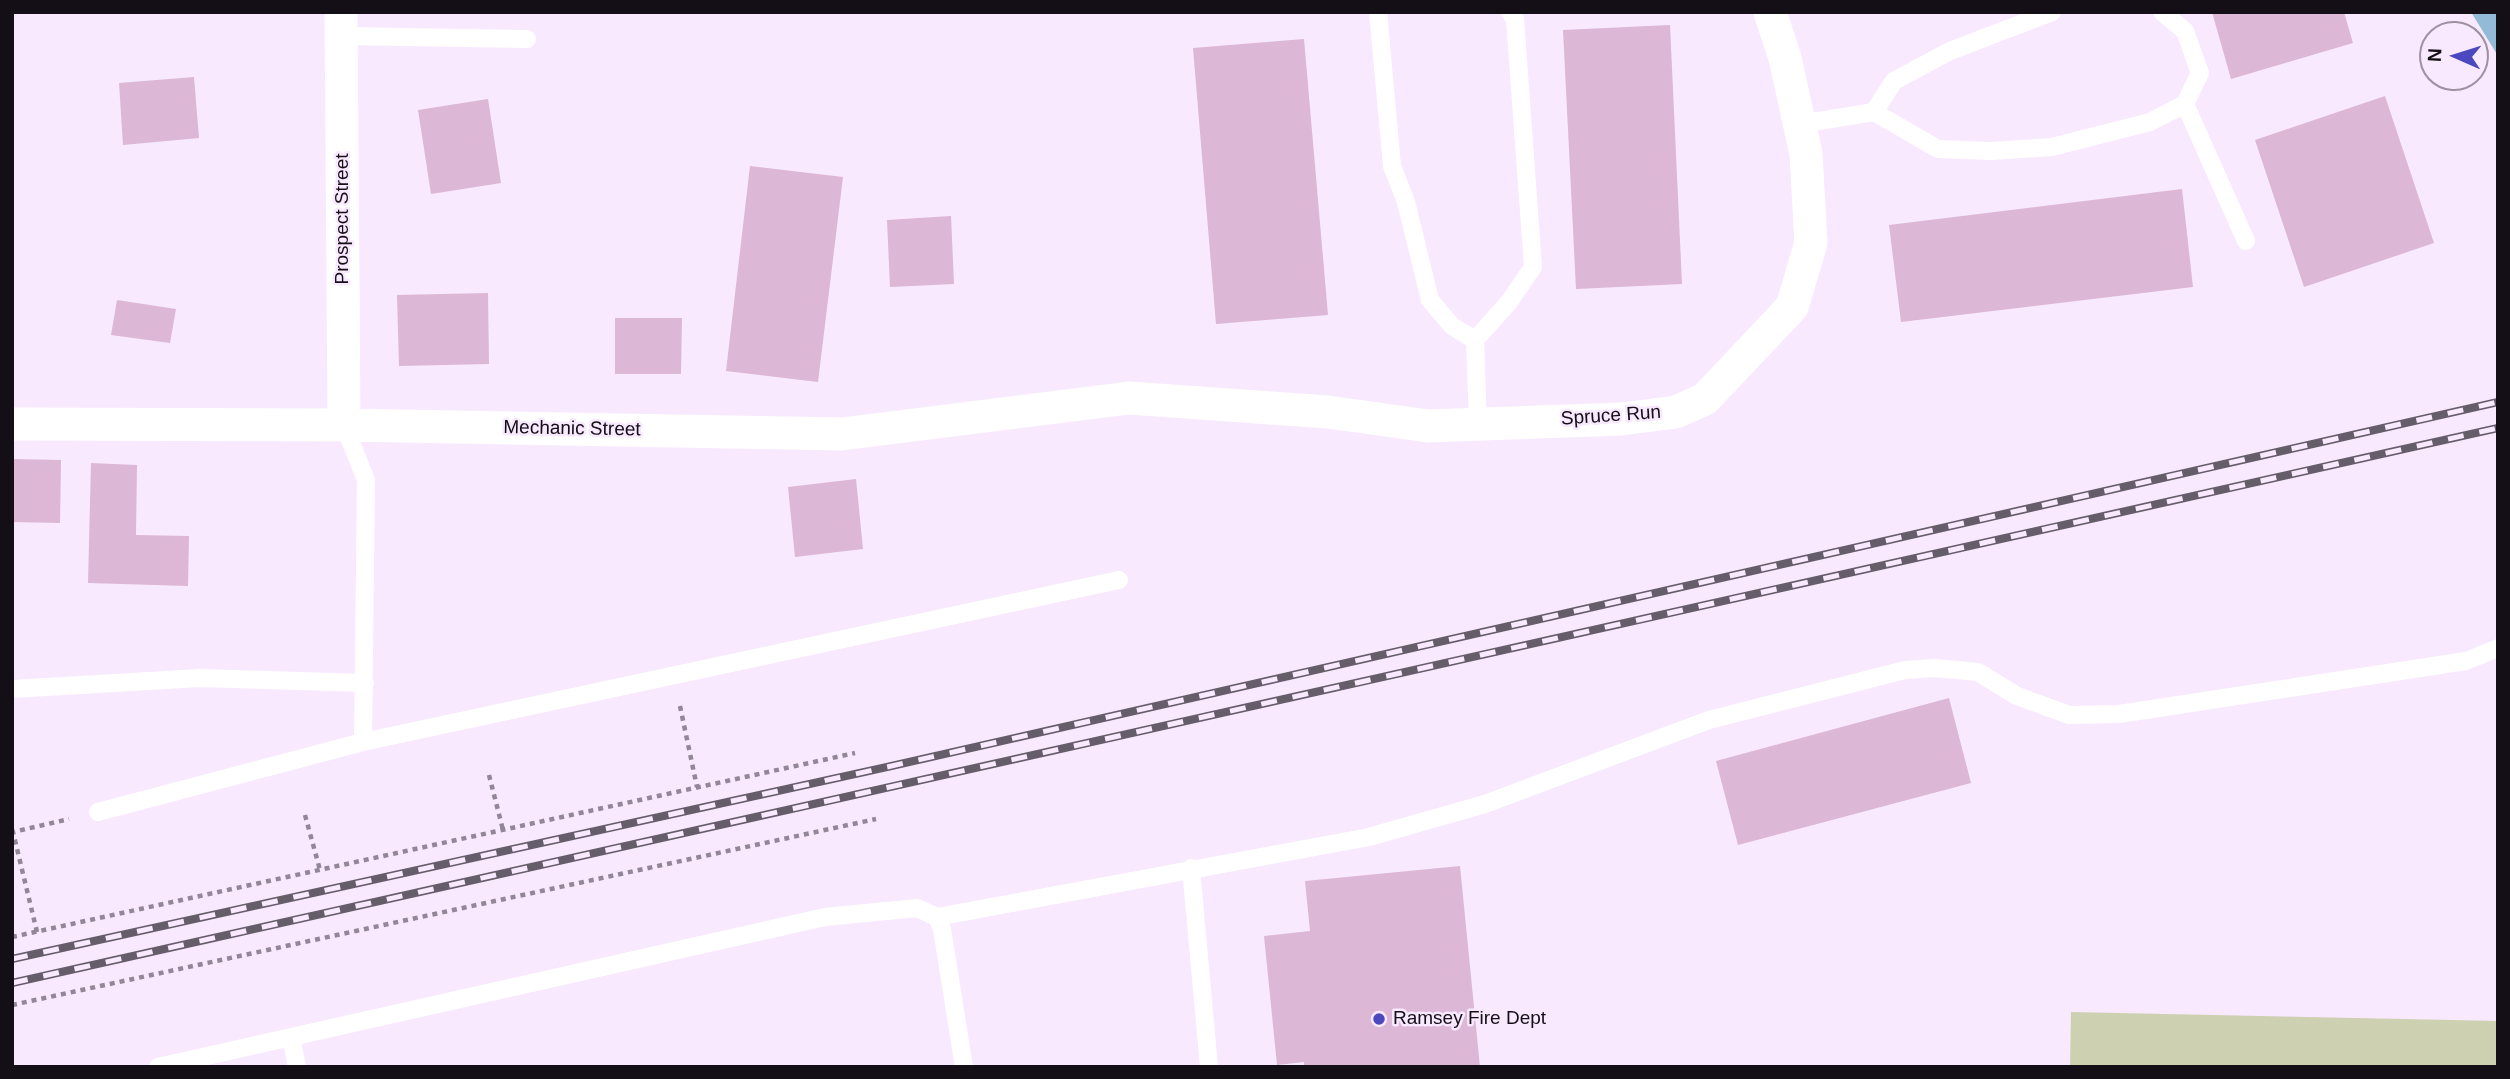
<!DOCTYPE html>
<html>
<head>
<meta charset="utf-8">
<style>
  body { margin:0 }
  #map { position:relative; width:2510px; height:1079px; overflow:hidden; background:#f8e9fe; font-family:Helvetica,sans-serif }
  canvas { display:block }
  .frame { position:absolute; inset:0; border:14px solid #140e16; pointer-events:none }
  .north { position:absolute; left:2419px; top:21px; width:70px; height:70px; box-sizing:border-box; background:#f8e9fe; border:2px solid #9d91a1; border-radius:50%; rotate:273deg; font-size:19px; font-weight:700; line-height:28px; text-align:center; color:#140e16 }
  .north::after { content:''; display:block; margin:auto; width:24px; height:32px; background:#4c48bf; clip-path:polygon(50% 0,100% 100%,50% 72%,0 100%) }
</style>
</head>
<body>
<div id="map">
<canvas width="2510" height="1079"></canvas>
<div class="frame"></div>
<div class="north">N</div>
</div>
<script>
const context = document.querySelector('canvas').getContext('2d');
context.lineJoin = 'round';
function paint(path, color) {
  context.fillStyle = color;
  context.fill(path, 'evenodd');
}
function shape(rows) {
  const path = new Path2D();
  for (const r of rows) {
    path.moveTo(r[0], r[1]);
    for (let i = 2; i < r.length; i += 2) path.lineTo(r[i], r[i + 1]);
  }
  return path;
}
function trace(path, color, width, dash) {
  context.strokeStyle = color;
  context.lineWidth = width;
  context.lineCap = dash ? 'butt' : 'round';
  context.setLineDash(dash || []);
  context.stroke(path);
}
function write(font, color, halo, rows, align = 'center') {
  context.font = font + ' Helvetica,sans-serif';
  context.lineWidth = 5;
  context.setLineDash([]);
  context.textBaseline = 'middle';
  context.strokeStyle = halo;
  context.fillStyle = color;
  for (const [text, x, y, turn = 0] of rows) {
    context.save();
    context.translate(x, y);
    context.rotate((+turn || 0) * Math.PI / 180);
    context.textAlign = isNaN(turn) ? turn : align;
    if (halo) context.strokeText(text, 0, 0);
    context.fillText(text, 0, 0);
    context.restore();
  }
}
const green = shape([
  [2071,1012,2498,1021,2498,1067,2070,1067]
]);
const water = shape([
  [2471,12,2498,12,2498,56]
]);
const building = shape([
  [2212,12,2344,12,2353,43,2231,79],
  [1670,25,1682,284,1576,289,1563,30],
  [1304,39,1328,315,1216,324,1193,48],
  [194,77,199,138,123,145,119,83],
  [2385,96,2434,243,2304,287,2255,140],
  [488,99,501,183,431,194,418,110],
  [750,166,843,177,818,382,726,371],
  [2182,189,2193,287,1901,322,1889,225],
  [951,216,954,284,890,287,887,220],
  [488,293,489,364,399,366,397,295],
  [117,300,176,309,170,343,111,335],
  [615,318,682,318,681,374,615,374],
  [12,459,61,460,60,523,12,522],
  [91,463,137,465,136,535,189,536,188,586,88,583],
  [856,479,863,549,795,557,788,487],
  [1949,698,1971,783,1738,845,1716,761],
  [1460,866,1480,1067,1304,1067,1304,1062,1277,1065,1264,936,1310,931,1305,881]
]);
const path = shape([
  [680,706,697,787],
  [489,775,503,830],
  [305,815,320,870],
  [37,932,13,832,69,819],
  [12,937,855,753],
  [12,1005,876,819]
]);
const service = shape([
  [1378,12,1392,166,1406,202,1430,300,1452,326,1475,340],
  [342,36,527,39],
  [2185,104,2246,241],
  [1874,112,1894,81,1950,51,2052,12],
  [1800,124,1874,112,1938,149,1991,151,2052,147,2150,122,2185,104,2200,73,2185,31,2162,12],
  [1478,424,1475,340,1509,302,1533,267,1515,19,1510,12],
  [344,425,366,480,363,742],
  [12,689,200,678,365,683],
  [98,812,363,742,1119,580],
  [1191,868,1209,1067],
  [937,917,1369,837,1485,804,1709,720,1905,670,1935,668,1978,672,2017,696,2069,715,2119,714,2466,661,2498,648],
  [291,1037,297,1067],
  [158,1067,825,917,917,908,937,917,942,929,964,1067]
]);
const minor = shape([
  [341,12,344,425],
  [12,424,344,425,842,434,1129,398,1328,412,1428,426,1622,419,1676,412,1705,399,1792,307,1811,243,1806,154,1785,58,1770,12]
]);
const rail = shape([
  [12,959,887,767,2498,402],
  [12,983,2498,428]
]);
const markers = [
  [1379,1019,7,"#4c48bf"]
];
const streetNames = [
  ["Prospect Street",343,219,-90],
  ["Spruce Run",1611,416,-4],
  ["Mechanic Street",572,429,1]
];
const poiNames = [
  ["Ramsey Fire Dept",1393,1019]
];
paint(green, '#ced0b2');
paint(water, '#93bbd8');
paint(building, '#dcb7d6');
trace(path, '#928796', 4.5, [5, 5]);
trace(service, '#fff', 18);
trace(minor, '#fff', 33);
trace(rail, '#665d6a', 8);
trace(rail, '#f8e9fe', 5, [16]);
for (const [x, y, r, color] of markers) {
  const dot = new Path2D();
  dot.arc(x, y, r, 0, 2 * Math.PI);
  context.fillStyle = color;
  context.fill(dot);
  trace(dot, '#f8e9fe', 2.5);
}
write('19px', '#140e16', '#f8e9fe', streetNames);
write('19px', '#140e16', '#f8e9fe', poiNames, 'left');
</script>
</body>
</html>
